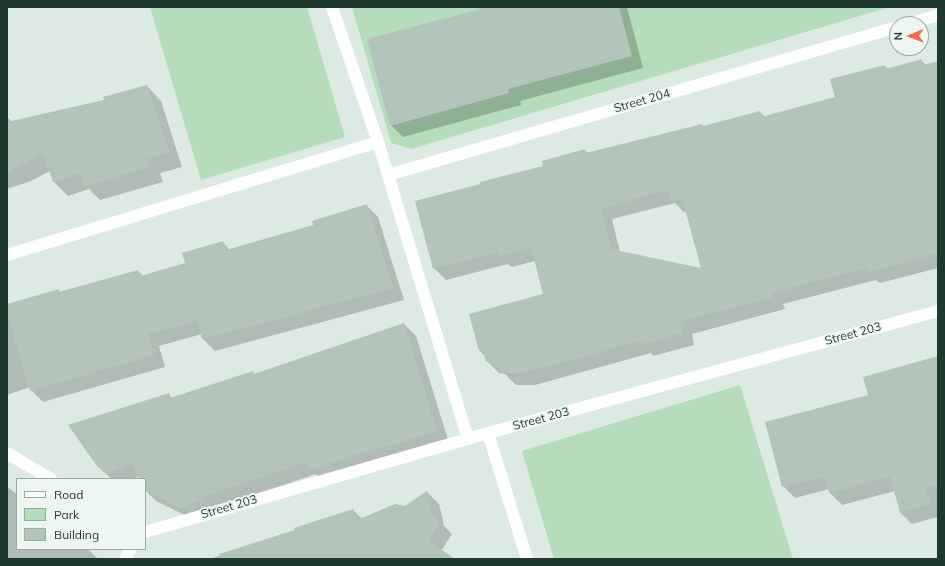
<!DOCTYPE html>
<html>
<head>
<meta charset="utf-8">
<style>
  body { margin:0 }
  #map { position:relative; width:945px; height:566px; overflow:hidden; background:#ddeae3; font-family:Mulish,sans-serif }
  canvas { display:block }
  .frame { position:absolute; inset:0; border:8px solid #1f392f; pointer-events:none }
  .legend { position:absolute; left:16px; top:478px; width:130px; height:72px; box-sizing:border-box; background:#edf6f1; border:1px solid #9baaa3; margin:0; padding:5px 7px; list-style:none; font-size:12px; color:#1f392f }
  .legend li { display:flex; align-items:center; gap:8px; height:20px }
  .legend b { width:20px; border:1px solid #9baaa3 }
  .north { position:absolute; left:889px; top:16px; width:40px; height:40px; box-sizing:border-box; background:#edf6f1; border:1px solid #9baaa3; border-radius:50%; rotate:269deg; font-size:11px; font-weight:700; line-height:16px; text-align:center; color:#1f392f }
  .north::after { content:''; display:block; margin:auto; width:14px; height:18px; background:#f6674f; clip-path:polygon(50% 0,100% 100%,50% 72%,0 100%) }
</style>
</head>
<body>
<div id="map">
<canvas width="945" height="566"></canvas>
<div class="frame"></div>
<ul class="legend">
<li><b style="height:5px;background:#fff"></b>Road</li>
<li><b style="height:11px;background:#b5dcbb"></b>Park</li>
<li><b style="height:11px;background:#b3c4bb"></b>Building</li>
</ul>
<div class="north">N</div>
</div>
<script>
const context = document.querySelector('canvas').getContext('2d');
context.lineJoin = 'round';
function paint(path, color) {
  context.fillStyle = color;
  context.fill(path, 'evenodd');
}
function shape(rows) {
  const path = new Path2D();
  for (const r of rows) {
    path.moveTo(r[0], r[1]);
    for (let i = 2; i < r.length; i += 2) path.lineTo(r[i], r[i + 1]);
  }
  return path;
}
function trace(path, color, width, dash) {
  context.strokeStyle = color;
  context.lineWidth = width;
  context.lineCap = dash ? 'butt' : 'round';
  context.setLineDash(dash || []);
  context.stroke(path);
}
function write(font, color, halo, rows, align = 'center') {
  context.font = font + ' Mulish,sans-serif';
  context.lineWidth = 4;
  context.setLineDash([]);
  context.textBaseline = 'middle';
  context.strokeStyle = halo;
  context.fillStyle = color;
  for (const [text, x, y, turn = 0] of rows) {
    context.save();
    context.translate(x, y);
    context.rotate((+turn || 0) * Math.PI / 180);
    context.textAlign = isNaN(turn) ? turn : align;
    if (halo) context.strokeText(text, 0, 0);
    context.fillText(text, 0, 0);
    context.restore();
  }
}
const green = shape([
  [150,7,307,7,345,137,201,180],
  [352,7,890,7,411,149,391,143],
  [740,385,793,559,554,559,522,451]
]);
const shadow = shape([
  [491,7,627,7,643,68,520,101,521,105,403,137,391,125],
  [921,60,926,65,938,62,938,268,880,283,876,280,783,304,785,309,692,334,694,345,653,356,651,353,535,385,516,385,505,374,499,373,487,361,486,357,480,351,544,295,535,261,512,267,508,264,446,280,434,268,544,166,585,150,588,153,702,125,704,127,760,112,765,117,836,98,885,66,888,69],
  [675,203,684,212,686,211,702,270,620,252,612,219],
  [147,86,161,101,182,167,160,173,163,182,100,200,89,189,68,196,53,181,50,171,31,181,7,189,7,117,12,122,105,100],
  [366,205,378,217,404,300,215,351,203,339,202,334,159,346,165,367,43,402,31,390,30,387,7,395,7,305,58,290,60,292,138,271,143,276,186,264,223,243,230,250,315,225],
  [404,324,416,336,449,443,322,481,316,474,212,509,193,519,156,501,145,490,145,479,140,479,139,476,133,479,112,479,97,466,169,395,173,399,253,372,255,375],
  [938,357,938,517,912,524,900,512,895,491,842,505,830,493,829,489,795,498,783,486,869,395],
  [7,487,17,494,17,549,88,549,98,559,7,559],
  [427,492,439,504,444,526,452,534,441,551,450,559,210,559,353,510,362,519,405,507]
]);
const building = shape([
  [488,7,619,7,632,56,508,89,509,93,390,126,367,39],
  [922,59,923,65,938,61,938,253,867,272,866,268,772,293,773,297,680,322,682,333,641,344,640,341,523,373,503,373,493,363,486,362,483,350,479,351,469,314,543,294,531,247,499,256,498,252,433,269,415,201,480,184,480,182,543,166,542,161,585,149,586,153,702,124,703,126,760,111,761,117,835,97,830,79,885,65,886,69],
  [668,190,671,201,682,198,701,268,611,249,601,208],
  [147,85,169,152,146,159,149,167,85,186,81,173,53,182,43,153,7,172,7,122,104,100,103,97],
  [367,204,393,288,202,339,197,321,148,334,154,355,30,391,7,312,7,304,59,289,59,292,138,270,140,276,185,263,182,253,223,241,226,250,313,225,312,221],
  [404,323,437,431,369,452,369,450,310,470,307,462,201,497,202,499,181,508,145,490,145,479,139,479,132,463,109,473,97,466,68,425,169,393,170,398,253,371,254,374],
  [938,356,938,485,926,488,930,504,900,512,890,477,829,493,825,476,782,487,765,422,868,395,863,377],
  [427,491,433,517,440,522,429,541,455,559,220,559,219,554,295,530,294,528,353,509,357,520,395,504,405,506]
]);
const minor = shape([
  [332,7,378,142,468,439],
  [908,24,938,15],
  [388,175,897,27],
  [7,255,378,142],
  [488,433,527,559],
  [7,453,51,479],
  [145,532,488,433,938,311],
  [125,559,131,549]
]);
const streetNames = [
  ["Street 204",642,101,-16],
  ["Street 203",853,334,-15],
  ["Street 203",541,419,-15],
  ["Street 203",229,507,-16]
];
paint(green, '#b5dcbb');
paint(shadow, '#0003');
paint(building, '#b3c4bb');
trace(minor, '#fff', 12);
write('12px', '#1f392f', '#edf6f1', streetNames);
</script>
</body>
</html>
